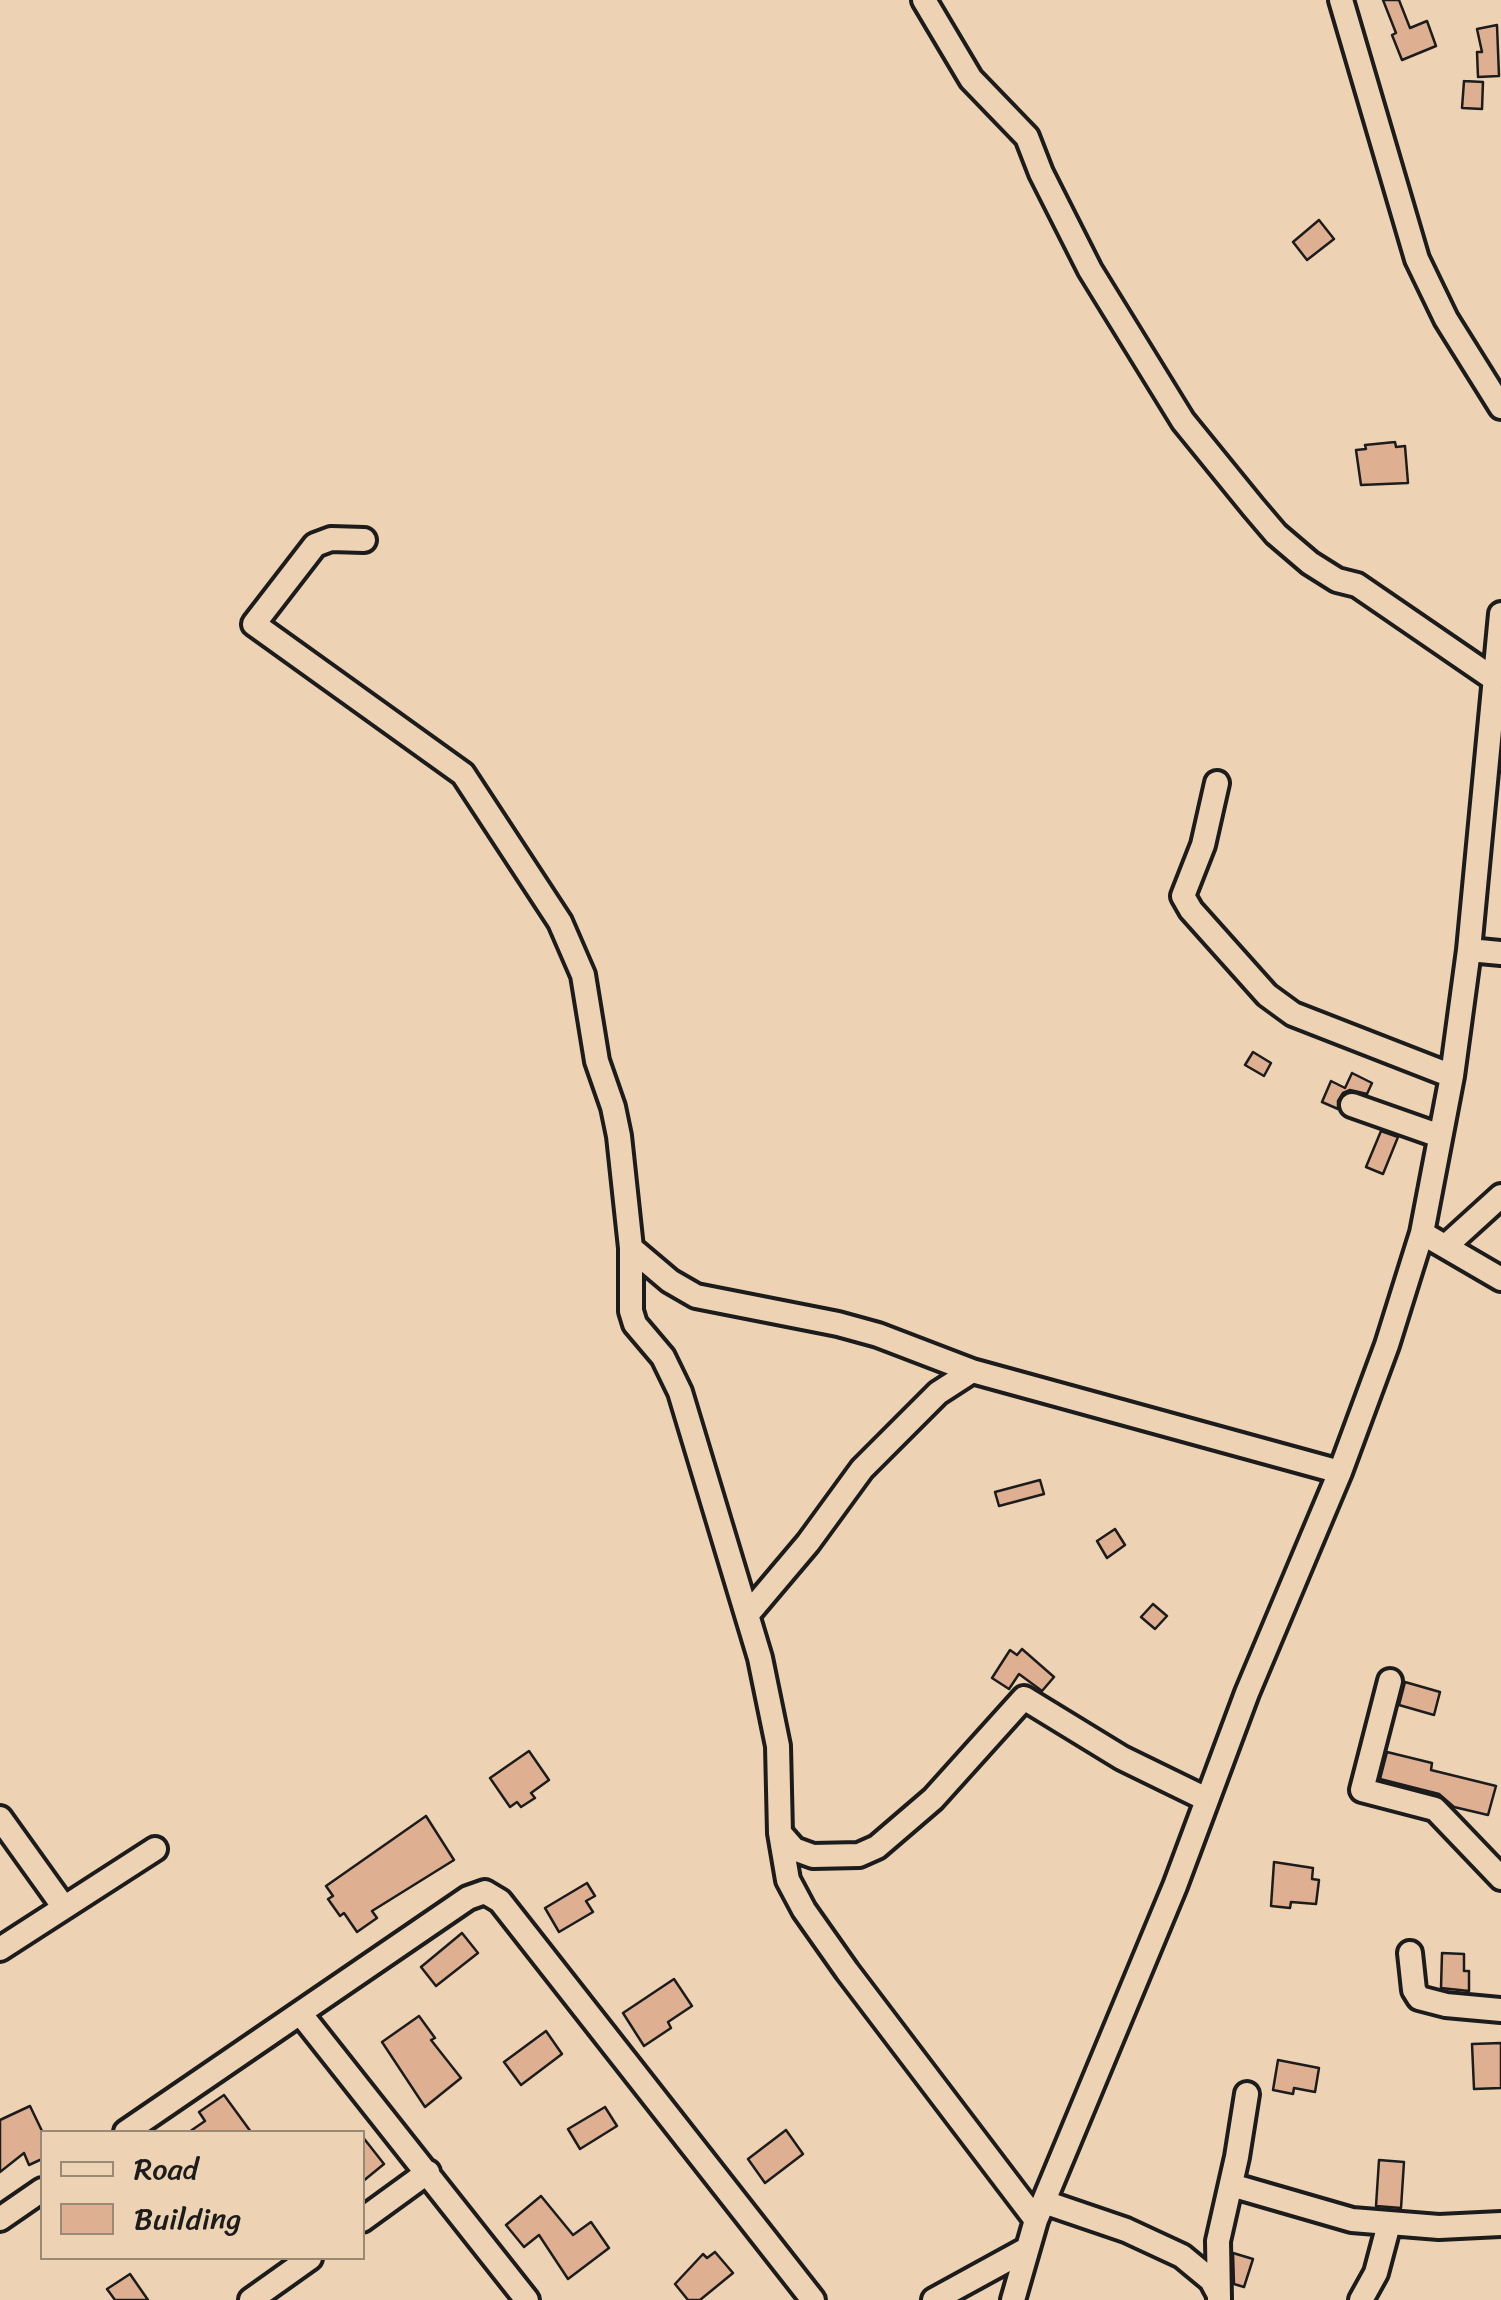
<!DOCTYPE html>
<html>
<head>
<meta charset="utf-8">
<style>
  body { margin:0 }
  #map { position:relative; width:1501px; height:2300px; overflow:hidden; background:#edd3b4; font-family:Sriracha,sans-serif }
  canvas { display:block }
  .legend { position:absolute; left:40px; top:2130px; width:325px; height:130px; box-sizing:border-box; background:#edd3b4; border:2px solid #998a77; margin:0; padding:12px 18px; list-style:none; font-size:30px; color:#1c1c1c }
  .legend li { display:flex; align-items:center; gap:20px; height:50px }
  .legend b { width:50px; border:2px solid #998a77 }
</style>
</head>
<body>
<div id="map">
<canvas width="1501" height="2300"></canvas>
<ul class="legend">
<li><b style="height:12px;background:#edd3b4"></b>Road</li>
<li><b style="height:28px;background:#deaf91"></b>Building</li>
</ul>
</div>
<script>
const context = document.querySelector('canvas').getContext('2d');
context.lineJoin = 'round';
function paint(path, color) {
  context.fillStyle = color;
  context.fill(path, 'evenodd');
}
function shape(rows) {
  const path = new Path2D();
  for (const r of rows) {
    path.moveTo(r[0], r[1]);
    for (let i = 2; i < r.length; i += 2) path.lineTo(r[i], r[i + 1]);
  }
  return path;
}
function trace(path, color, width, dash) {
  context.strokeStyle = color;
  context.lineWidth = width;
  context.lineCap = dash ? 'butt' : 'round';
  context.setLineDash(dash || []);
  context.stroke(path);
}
const building = shape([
  [1383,0,1399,0,1410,28,1427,21,1436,46,1402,60,1392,35,1396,33,1383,0],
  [1497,25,1499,76,1478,77,1477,52,1482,52,1477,29,1497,25],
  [1464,81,1483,82,1482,109,1462,108,1464,81],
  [1319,220,1334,239,1307,260,1293,242,1319,220],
  [1395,442,1396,447,1405,446,1408,483,1361,485,1356,450,1366,449,1365,445,1395,442],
  [1253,1052,1271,1063,1264,1076,1245,1065,1253,1052],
  [1352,1073,1372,1083,1367,1094,1350,1090,1343,1093,1338,1101,1338,1109,1322,1102,1331,1081,1345,1088,1352,1073],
  [1381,1131,1398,1137,1383,1174,1366,1167,1381,1131],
  [1040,1480,1044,1494,999,1506,995,1492,1040,1480],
  [1115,1529,1125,1545,1107,1558,1097,1541,1115,1529],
  [1153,1604,1167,1616,1155,1629,1141,1617,1153,1604],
  [1022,1649,1054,1677,1042,1691,1019,1674,1009,1689,992,1678,1010,1650,1017,1655,1022,1649],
  [1405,1682,1440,1692,1434,1715,1399,1705,1405,1682],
  [529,1751,549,1780,531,1793,535,1798,521,1807,517,1802,510,1807,490,1778,529,1751],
  [1387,1752,1432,1763,1431,1770,1496,1786,1488,1815,1454,1807,1439,1794,1380,1779,1387,1752],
  [426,1816,454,1860,372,1911,377,1918,357,1932,344,1913,340,1916,328,1899,333,1896,326,1886,426,1816],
  [1274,1862,1313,1868,1312,1879,1319,1880,1316,1904,1291,1902,1290,1908,1271,1906,1274,1862],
  [587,1883,595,1896,586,1901,593,1912,559,1932,545,1908,587,1883],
  [462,1933,478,1953,436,1986,421,1967,462,1933],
  [1442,1953,1464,1954,1464,1971,1469,1971,1469,1991,1441,1988,1442,1953],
  [674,1979,692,2006,668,2022,671,2028,644,2046,623,2013,674,1979],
  [419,2016,435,2038,431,2040,461,2078,425,2107,382,2042,419,2016],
  [546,2031,562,2054,521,2085,504,2062,546,2031],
  [1501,2043,1501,2088,1474,2089,1472,2044,1501,2043],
  [1278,2060,1319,2068,1315,2092,1294,2088,1293,2094,1273,2090,1278,2060],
  [224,2095,251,2132,189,2132,205,2121,199,2112,224,2095],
  [30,2106,42,2131,42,2159,29,2165,24,2153,0,2172,0,2120,30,2106],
  [605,2107,617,2126,580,2149,568,2129,605,2107],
  [786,2130,803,2154,765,2183,748,2159,786,2130],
  [362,2136,384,2164,362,2182,362,2136],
  [1379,2160,1404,2162,1401,2208,1376,2206,1379,2160],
  [541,2196,573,2235,591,2222,609,2248,568,2279,539,2235,524,2247,506,2225,541,2196],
  [715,2252,733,2273,700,2300,688,2300,675,2284,703,2254,707,2258,715,2252],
  [1233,2253,1253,2259,1244,2287,1234,2284,1233,2253],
  [130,2274,148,2300,115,2300,107,2289,130,2274]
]);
const minor = shape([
  [924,0,971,79,1027,137,1041,173,1090,270,1183,421,1253,507,1276,534,1310,563,1337,580,1357,585,1494,679],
  [1341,0,1417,259,1446,319,1501,407],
  [364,540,331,539,315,545,254,624,463,774,560,922,583,975,597,1061,613,1107,619,1136,631,1248,631,1311,635,1324,663,1357,680,1392,760,1658,778,1746,780,1833,788,1880,804,1910,847,1971,1036,2220],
  [1217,783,1203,845,1183,896,1191,910,1267,995,1293,1014,1452,1076],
  [1469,950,1501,953],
  [1352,1105,1440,1136],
  [1422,1233,1501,1279],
  [1447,1245,1501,1196],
  [631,1248,670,1281,696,1296,838,1324,878,1335,972,1371,1340,1472],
  [748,1614,808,1543,862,1469,938,1393,972,1371],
  [1390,1681,1362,1790,1435,1809,1501,1878],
  [0,1818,63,1906],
  [780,1833,794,1849,813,1856,859,1855,877,1847,933,1799,1024,1698,1122,1758,1206,1799],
  [0,1949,155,1849],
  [1410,1953,1414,1990,1419,1998,1446,2005,1501,2010],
  [300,2013,527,2300],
  [126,2132,468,1898,485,1892,500,1901,813,2300],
  [1231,2185,1352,2220,1439,2227,1501,2224],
  [1044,2202,1126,2230,1182,2256,1211,2280,1218,2293],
  [0,2219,42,2190],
  [362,2220,428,2172],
  [251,2300,310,2258],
  [934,2300,1027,2249],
  [1013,2300,1036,2220,1175,1886,1247,1693,1340,1472,1387,1345,1422,1233,1452,1076,1469,950,1501,614],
  [1219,2300,1218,2241,1237,2157,1247,2094],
  [1361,2300,1376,2273,1389,2224]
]);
paint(building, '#deaf91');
trace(building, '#1c1c1c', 2.5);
trace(minor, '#1c1c1c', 30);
trace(minor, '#edd3b4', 22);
</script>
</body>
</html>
